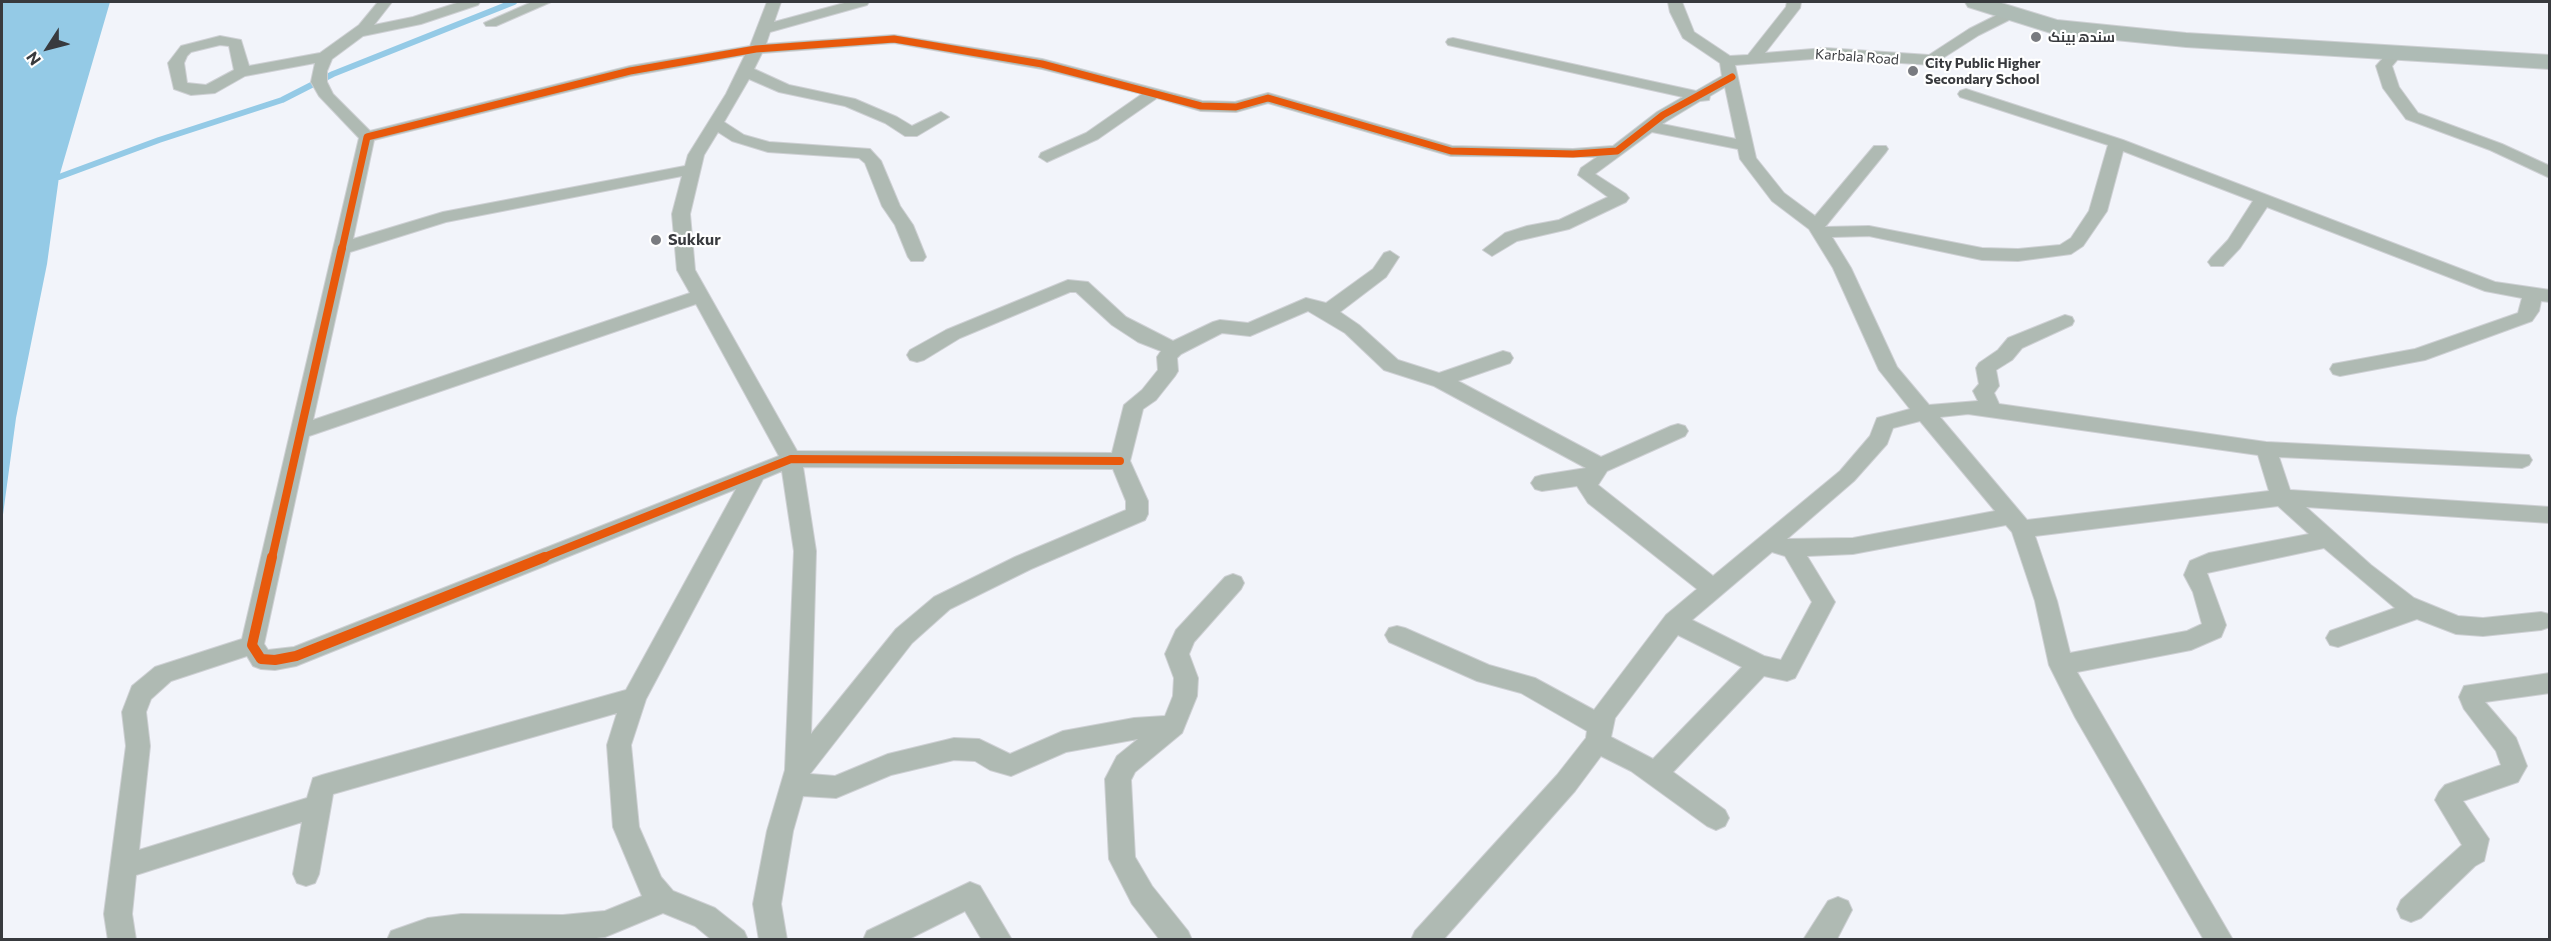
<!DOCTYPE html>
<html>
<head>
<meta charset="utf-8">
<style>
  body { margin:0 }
  #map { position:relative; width:2551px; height:941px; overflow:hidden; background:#f2f4fa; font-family:Commissioner,sans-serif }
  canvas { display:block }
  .frame { position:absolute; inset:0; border:3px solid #383a3e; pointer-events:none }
  .north { position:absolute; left:18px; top:18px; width:60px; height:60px; -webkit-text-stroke:4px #fff; paint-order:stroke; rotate:234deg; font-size:16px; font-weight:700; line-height:24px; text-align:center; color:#383a3e }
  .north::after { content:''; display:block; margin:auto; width:21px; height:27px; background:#383a3e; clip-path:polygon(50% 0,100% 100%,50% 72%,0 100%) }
</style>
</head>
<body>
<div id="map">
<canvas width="2551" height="941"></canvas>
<div class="frame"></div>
<div class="north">N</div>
</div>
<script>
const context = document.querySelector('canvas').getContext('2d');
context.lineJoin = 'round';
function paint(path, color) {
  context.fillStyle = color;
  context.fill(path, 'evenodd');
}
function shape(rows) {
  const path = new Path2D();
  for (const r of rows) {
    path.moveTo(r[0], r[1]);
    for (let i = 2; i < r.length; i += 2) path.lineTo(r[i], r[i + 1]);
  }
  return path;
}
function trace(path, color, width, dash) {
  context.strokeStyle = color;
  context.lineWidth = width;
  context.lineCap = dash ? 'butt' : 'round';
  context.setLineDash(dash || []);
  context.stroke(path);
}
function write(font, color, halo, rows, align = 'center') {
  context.font = font + ' Commissioner,Cairo,sans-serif';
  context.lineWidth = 4.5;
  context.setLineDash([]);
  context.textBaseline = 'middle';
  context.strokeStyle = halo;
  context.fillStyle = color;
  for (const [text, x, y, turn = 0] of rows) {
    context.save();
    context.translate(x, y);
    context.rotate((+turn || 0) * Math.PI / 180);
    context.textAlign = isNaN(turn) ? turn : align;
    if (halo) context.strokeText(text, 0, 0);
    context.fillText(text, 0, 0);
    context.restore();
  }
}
const water = shape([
  [2,2,110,2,59,177,47,264,16,418,2,522]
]);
const stream = shape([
  [59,177,159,140,282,100,333,74,514,2]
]);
const minor = shape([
  [378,2,392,2,374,25,413,17,460,2,480,2,478,5,421,24,363,36,332,59,327,71,327,82,333,94,370,131,630,66,750,46,767,2,781,2,774,22,848,2,869,2,867,5,770,32,766,44,894,35,1042,59,1202,101,1235,102,1268,93,1452,146,1573,149,1613,146,1657,112,1683,97,1448,45,1446,42,1448,39,1453,38,1696,91,1722,76,1720,63,1683,38,1670,12,1668,2,1682,2,1694,32,1730,56,1748,55,1786,7,1787,2,1801,2,1800,8,1765,53,1825,48,1929,55,1969,29,2005,11,2015,11,2017,14,2015,17,1979,35,1932,65,1825,58,1735,65,1756,158,1784,193,1815,216,1874,146,1886,146,1888,149,1886,152,1825,227,1869,226,1982,248,2018,249,2060,245,2071,238,2089,211,2108,145,1960,97,1958,94,1960,91,1966,89,2123,140,2495,282,2550,290,2550,302,2541,301,2539,311,2532,321,2425,360,2340,376,2333,374,2330,369,2333,364,2415,349,2518,313,2522,298,2485,291,2267,207,2240,248,2223,266,2211,266,2208,262,2211,258,2228,240,2253,201,2123,151,2107,211,2083,246,2071,254,2018,261,1982,260,1869,236,1832,237,1851,268,1897,367,1929,405,1978,401,1973,391,1979,384,1976,368,1979,363,1998,350,2008,338,2065,315,2072,317,2074,321,2072,325,2022,348,2012,360,1996,370,1999,386,1994,393,1999,404,2266,442,2529,455,2532,460,2529,465,2522,468,2279,457,2290,490,2550,507,2550,523,2306,507,2371,565,2414,598,2458,616,2483,618,2541,612,2549,614,2550,627,2541,630,2483,636,2456,634,2417,619,2338,647,2330,645,2326,638,2330,631,2395,608,2324,548,2207,573,2226,625,2221,637,2191,650,2077,672,2233,940,2204,940,2075,717,2049,665,2035,601,2012,532,2006,525,1853,554,1807,556,1835,602,1795,678,1787,681,1764,676,1673,772,1725,810,1729,818,1725,826,1716,830,1707,826,1631,771,1601,756,1575,791,1443,940,1411,940,1415,931,1557,775,1586,738,1587,731,1521,693,1477,681,1389,642,1385,635,1389,628,1397,626,1405,628,1489,665,1535,678,1594,710,1666,615,1697,589,1588,503,1577,486,1542,491,1535,489,1531,483,1535,477,1542,475,1586,468,1434,386,1384,370,1345,333,1308,311,1250,336,1222,333,1181,354,1177,358,1178,371,1175,376,1156,400,1143,409,1130,461,1148,501,1148,514,1145,520,1031,569,950,609,912,643,810,774,835,776,888,754,954,738,979,739,1010,754,1063,731,1134,718,1165,716,1173,696,1174,678,1165,654,1176,630,1225,577,1233,574,1241,577,1244,583,1241,589,1194,642,1189,654,1198,678,1197,696,1182,733,1135,772,1131,780,1135,857,1152,886,1188,931,1192,940,1160,940,1132,904,1109,859,1105,779,1117,756,1138,739,1066,752,1011,776,990,770,975,761,954,760,891,775,836,798,803,796,793,831,781,904,787,940,759,940,753,904,767,831,785,770,794,551,782,471,763,479,646,699,631,745,639,827,661,877,673,891,715,908,744,931,748,940,712,940,695,926,663,913,605,937,579,940,387,940,391,931,428,918,461,914,563,915,605,911,642,896,613,827,607,745,617,713,333,794,319,874,315,883,306,886,297,883,293,874,302,822,136,875,132,914,136,940,108,940,104,914,126,746,122,712,132,686,155,667,242,639,359,138,319,96,311,82,315,63,245,76,215,93,191,95,174,89,168,63,181,46,220,36,241,40,249,66,320,53,359,25,378,2],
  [894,43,1042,69,1142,94,1086,133,1041,153,1039,157,1047,162,1098,139,1157,98,1201,111,1236,112,1268,103,1451,156,1597,157,1581,168,1578,175,1608,197,1559,220,1527,226,1505,233,1483,250,1492,256,1517,241,1569,229,1626,202,1629,198,1626,194,1595,174,1652,132,1738,149,1740,159,1772,201,1809,229,1833,268,1879,370,1910,409,1877,418,1870,436,1840,471,1713,576,1598,485,1607,471,1685,436,1688,431,1685,426,1678,424,1671,426,1601,457,1458,381,1510,363,1513,358,1510,353,1503,351,1439,373,1398,360,1359,325,1340,312,1386,277,1399,257,1390,251,1384,253,1373,269,1326,303,1306,298,1248,323,1220,320,1213,322,1173,341,1126,317,1088,282,1068,280,946,330,910,350,907,355,910,360,917,362,924,360,960,338,1070,292,1076,292,1112,325,1138,342,1161,351,1157,357,1158,370,1142,390,1124,405,1112,453,797,451,695,270,690,214,704,155,718,132,732,141,768,152,859,158,865,163,882,206,895,225,908,257,911,261,923,261,926,257,913,225,900,206,881,161,870,149,769,142,744,135,724,122,749,79,779,92,845,106,885,123,905,136,917,136,949,117,941,112,912,126,897,117,855,99,789,85,754,69,762,53,894,43],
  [220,45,229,46,234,70,206,85,187,83,184,63,187,56,191,52,220,45],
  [745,55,726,94,688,155,685,166,443,212,353,239,374,140,630,76,745,55],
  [1725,87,1736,139,1662,124,1700,101,1709,100,1710,96,1725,87],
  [682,176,672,214,677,270,690,293,313,420,350,252,446,222,682,176],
  [696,304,779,456,294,647,268,650,264,644,309,436,696,304],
  [1968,414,2258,455,2269,491,2027,520,1940,417,1968,414],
  [1920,421,1995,511,1853,538,1787,539,1854,481,1887,444,1893,428,1920,421],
  [803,467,1113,469,1126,501,1126,510,1015,557,934,597,896,629,811,734,816,551,803,467],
  [736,489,626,690,322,775,313,778,307,798,139,850,150,746,146,712,151,699,171,681,247,656,253,666,261,669,275,670,296,666,736,489],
  [2278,506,2309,534,2209,553,2190,561,2184,575,2193,592,2202,624,2187,631,2070,653,2057,601,2035,536,2278,506],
  [1772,552,1785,556,1812,602,1781,660,1764,656,1692,620,1772,552],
  [1678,635,1742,667,1653,759,1611,737,1615,718,1678,635],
  [532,2,551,2,496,26,486,26,484,23,532,2],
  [2396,47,2404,52,2392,66,2399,87,2418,113,2502,144,2550,166,2550,178,2490,150,2406,119,2383,88,2376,66,2391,49,2396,47],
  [2550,673,2550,693,2485,702,2516,738,2527,766,2518,782,2463,801,2489,839,2484,861,2475,866,2421,918,2411,922,2401,918,2397,909,2401,900,2462,845,2435,800,2439,792,2445,785,2501,765,2496,751,2464,709,2459,697,2464,686,2550,673],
  [970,882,980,886,1012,940,982,940,965,911,907,940,863,940,867,931,970,882],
  [1838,897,1848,901,1852,910,1837,939,1803,940,1828,901,1838,897]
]);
const primary = shape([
  [1965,2,1998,2,2057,20,2186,33,2550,55,2550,69,2186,47,2054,34,1968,7,1965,2]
]);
const cyclewayFar2 = shape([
  [342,249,367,137,630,71,756,49,894,39,1042,64,1201,106,1236,107,1268,98,1451,151,1573,154,1617,151,1663,115,1732,77]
]);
const cyclewayFar1 = shape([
  [272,558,342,248],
  [542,558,791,459,1120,461]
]);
const cycleway = shape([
  [272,557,252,645,261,659,275,660,296,656,545,557]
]);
const markers = [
  [2036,37,6,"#797b80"],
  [1913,71,6,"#797b80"],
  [656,240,6,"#797b80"]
];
const farPoinames = [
  ["سندھ بینک",2048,37],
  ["City Public Higher",1925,63],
  ["Secondary School",1925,79]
];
const farStreetnames = [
  ["Karbala Road",1857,57,4]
];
const poiNames = [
  ["Sukkur",668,240]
];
paint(water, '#94cae6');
trace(stream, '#94cae6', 6);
trace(minor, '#ced0d4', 2);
trace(primary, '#ced0d4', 2);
paint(minor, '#afbab3');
paint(primary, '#aebbb5');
trace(cyclewayFar2, '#e8590c', 7);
trace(cyclewayFar1, '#e8590c', 8);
trace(cycleway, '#e8590c', 10);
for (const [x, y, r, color] of markers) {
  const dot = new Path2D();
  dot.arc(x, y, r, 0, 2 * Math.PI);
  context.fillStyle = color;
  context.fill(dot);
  trace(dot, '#fff', 2);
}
write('bold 14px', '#383a3e', '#fff', farPoinames, 'left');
write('14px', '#383a3e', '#fff', farStreetnames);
write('bold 16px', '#383a3e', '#fff', poiNames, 'left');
</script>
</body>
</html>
